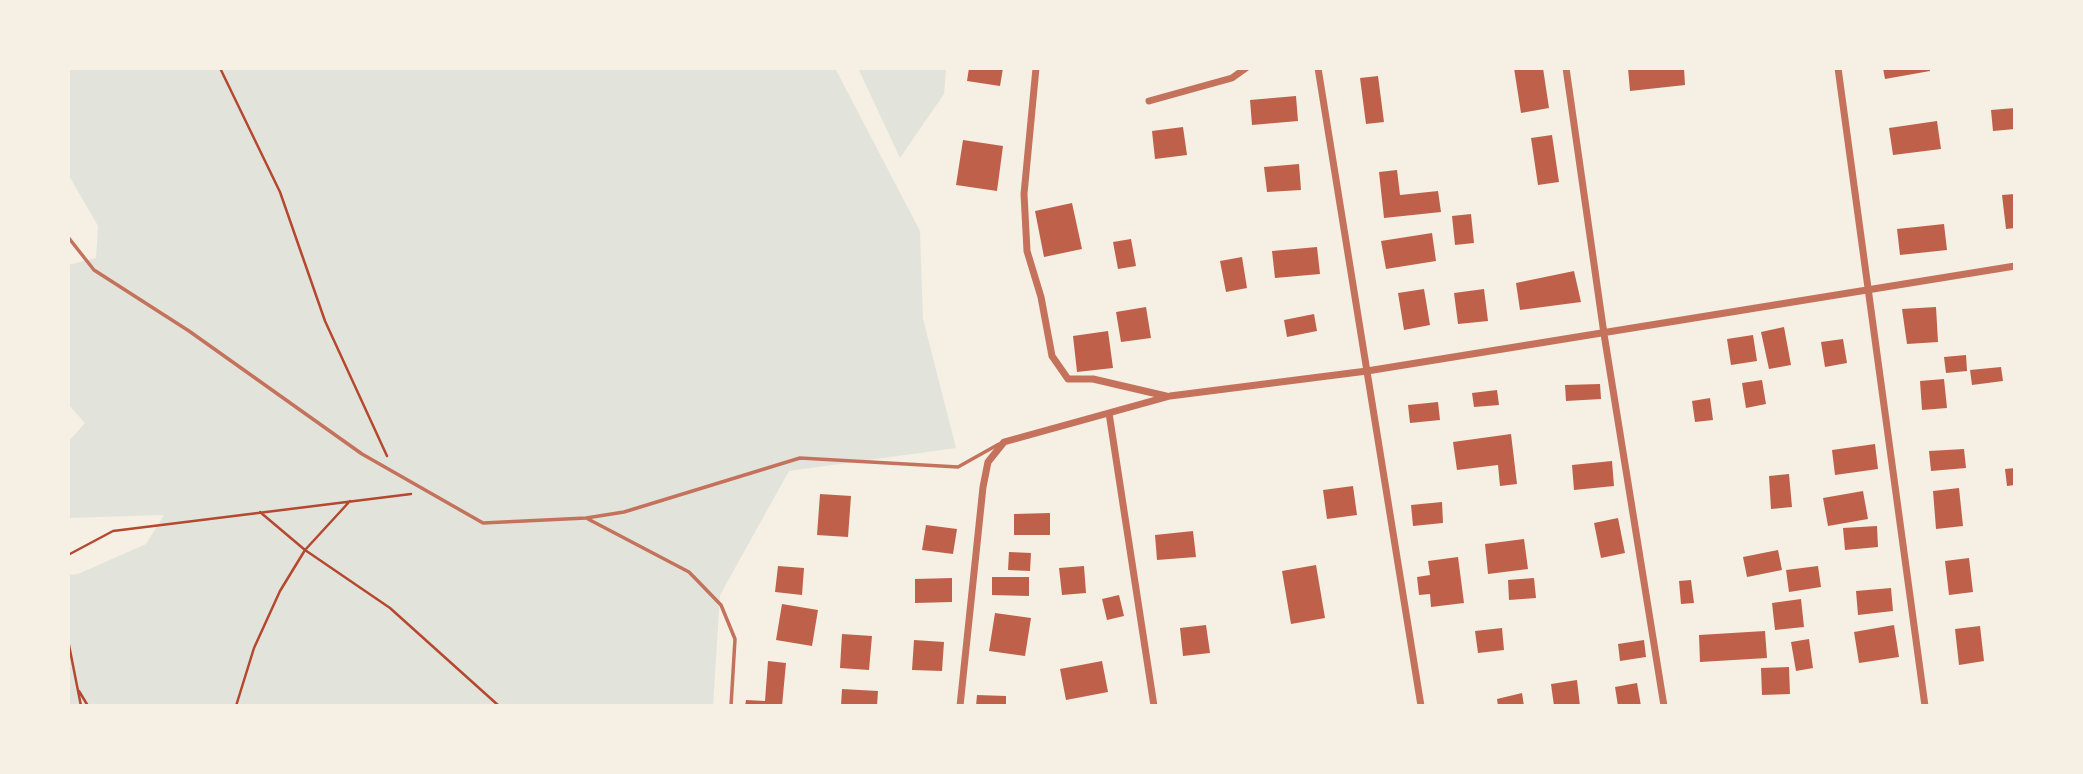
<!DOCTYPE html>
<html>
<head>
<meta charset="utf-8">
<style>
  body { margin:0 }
  #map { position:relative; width:2083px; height:774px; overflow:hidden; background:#f6efe4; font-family:"Alegreya Sans",sans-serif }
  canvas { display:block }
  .frame { position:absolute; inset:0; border:70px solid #f6efe4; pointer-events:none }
</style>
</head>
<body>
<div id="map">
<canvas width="2083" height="774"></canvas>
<div class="frame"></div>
</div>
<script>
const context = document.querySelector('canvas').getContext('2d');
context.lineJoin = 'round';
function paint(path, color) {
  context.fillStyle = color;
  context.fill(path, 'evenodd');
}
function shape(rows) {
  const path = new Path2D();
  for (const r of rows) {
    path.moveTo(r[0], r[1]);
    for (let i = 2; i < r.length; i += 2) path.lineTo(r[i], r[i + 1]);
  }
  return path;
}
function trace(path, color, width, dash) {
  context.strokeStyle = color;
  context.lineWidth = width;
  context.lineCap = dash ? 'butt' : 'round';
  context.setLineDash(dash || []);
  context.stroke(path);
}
const green = shape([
  [68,68,835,68,920,231,923,319,956,448,789,471,720,595,713,706,68,706,68,575,78,574,146,544,164,515,68,518,68,442,85,423,68,404,68,265,96,258,98,226,68,174],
  [858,68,946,68,944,94,900,158]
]);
const building = shape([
  [969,68,1003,68,1000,86,967,81],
  [1514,68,1543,68,1549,108,1521,113],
  [1628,68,1684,68,1685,85,1630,91],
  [1883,68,1930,68,1930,71,1885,79],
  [1378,76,1384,122,1366,124,1360,78],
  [1296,96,1298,121,1252,125,1250,100],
  [2015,108,2015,129,1993,131,1991,110],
  [1937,121,1941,149,1893,155,1889,128],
  [1183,127,1187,155,1155,159,1152,131],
  [1552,135,1559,182,1538,185,1531,138],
  [963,140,1003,146,997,191,956,185],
  [1299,164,1301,190,1267,192,1264,167],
  [1397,170,1400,195,1438,191,1441,212,1384,218,1379,172],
  [2015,194,2015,228,2006,229,2002,195],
  [1072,203,1082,249,1044,257,1035,211],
  [1471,214,1474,243,1455,245,1452,216],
  [1944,224,1947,250,1900,255,1897,229],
  [1432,233,1436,261,1386,269,1381,241],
  [1131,239,1136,266,1118,269,1113,242],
  [1317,247,1320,274,1275,278,1272,251],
  [1242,257,1247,288,1226,292,1220,261],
  [1574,271,1581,302,1520,310,1516,283],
  [1424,289,1430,325,1404,330,1398,293],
  [1484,289,1488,321,1458,324,1454,293],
  [1146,307,1151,338,1121,342,1116,312],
  [1936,307,1938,342,1907,344,1902,309],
  [1314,314,1317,331,1287,337,1284,320],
  [1784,327,1791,365,1769,369,1761,332],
  [1108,331,1113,368,1077,372,1073,336],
  [1753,335,1757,361,1731,365,1727,339],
  [1843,339,1847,363,1825,367,1821,342],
  [1966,355,1967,371,1946,373,1944,357],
  [2001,367,2003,381,1972,385,1970,370],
  [1944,379,1947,408,1922,410,1920,381],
  [1762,380,1766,404,1746,408,1742,383],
  [1600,384,1601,399,1566,401,1565,385],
  [1497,390,1499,405,1474,407,1472,393],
  [1710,398,1713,420,1695,422,1692,401],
  [1438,402,1440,420,1410,423,1408,405],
  [1511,434,1517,484,1500,486,1498,465,1457,470,1453,442],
  [1875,444,1878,469,1835,475,1832,450],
  [1964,449,1966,468,1931,471,1929,451],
  [1612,461,1614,486,1574,490,1572,465],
  [2015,468,2015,485,2007,486,2005,469],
  [1789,474,1792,507,1771,509,1769,476],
  [1353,486,1357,515,1327,519,1323,490],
  [1959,488,1963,526,1936,529,1933,491],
  [1863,491,1868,519,1828,526,1823,498],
  [820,494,851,496,848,537,817,535],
  [1442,502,1443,523,1413,526,1411,505],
  [1050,513,1050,535,1014,535,1014,514],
  [1618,518,1625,553,1601,558,1594,523],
  [926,525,957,529,953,554,922,550],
  [1877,526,1878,547,1845,550,1843,528],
  [1193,531,1196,557,1157,560,1155,535],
  [1524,539,1528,569,1488,574,1485,544],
  [1778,550,1782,570,1747,577,1743,557],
  [1009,552,1031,553,1030,571,1008,570],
  [1458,557,1464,603,1431,607,1430,594,1419,595,1417,577,1430,575,1428,561],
  [1969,558,1973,592,1949,595,1945,561],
  [1316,565,1325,618,1291,624,1282,571],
  [778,566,804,568,802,595,775,592],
  [1084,566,1086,593,1062,595,1059,568],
  [1818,566,1821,587,1789,592,1786,570],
  [992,577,1029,577,1029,596,992,595],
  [952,578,952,602,915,603,915,579],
  [1534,578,1536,598,1509,600,1508,580],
  [1691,580,1694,603,1681,604,1679,581],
  [1891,588,1893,611,1858,615,1856,591],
  [1119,595,1124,616,1107,620,1102,599],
  [1801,599,1804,627,1775,630,1772,603],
  [782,604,818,610,812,646,776,640],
  [995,613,1031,618,1025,656,989,651],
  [1206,625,1210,653,1183,656,1180,628],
  [1894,625,1899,657,1859,663,1854,632],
  [1980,626,1984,661,1959,665,1955,629],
  [1502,628,1504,650,1478,653,1475,631],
  [1765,631,1767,658,1700,662,1699,635],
  [842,634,872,636,869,670,840,668],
  [1809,639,1813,668,1796,671,1791,642],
  [914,640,944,642,942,671,912,670],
  [1644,640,1646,657,1620,661,1618,644],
  [768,661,786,663,782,706,745,706,746,700,765,701],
  [1102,661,1108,692,1066,700,1060,669],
  [1789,667,1790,694,1762,695,1761,668],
  [1577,680,1580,706,1554,706,1551,684],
  [1637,683,1641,706,1618,706,1615,687],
  [842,689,878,691,877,706,841,706],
  [1522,693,1524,706,1498,706,1497,699],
  [977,695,1006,696,1006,706,976,706]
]);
const path = shape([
  [220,68,280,192,325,321,387,456],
  [260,512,305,550,390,608,499,706],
  [68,555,113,531,411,494],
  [68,640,81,706],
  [79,691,88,706],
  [236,706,254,648,280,591,305,550,350,501]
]);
const service = shape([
  [68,237,94,270,189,331,362,454,483,523,586,518,624,512,800,458,958,467,999,444],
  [588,519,689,572,721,605,735,639,731,706]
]);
const minor = shape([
  [1036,68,1024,194,1027,251,1041,297,1052,356,1068,379,1093,379,1166,396],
  [1318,68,1421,706],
  [1566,68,1604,334,1664,706],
  [1838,68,1925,706],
  [1149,101,1232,78,1246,68],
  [1109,413,1154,706],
  [960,706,983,487,988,462,1004,442,1170,396,1367,371,2015,266]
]);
paint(green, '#e2e4dc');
paint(building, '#bf614a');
trace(path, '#b5482f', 2.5);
trace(service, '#c5725c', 3.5);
trace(minor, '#c5725c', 7);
</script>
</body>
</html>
